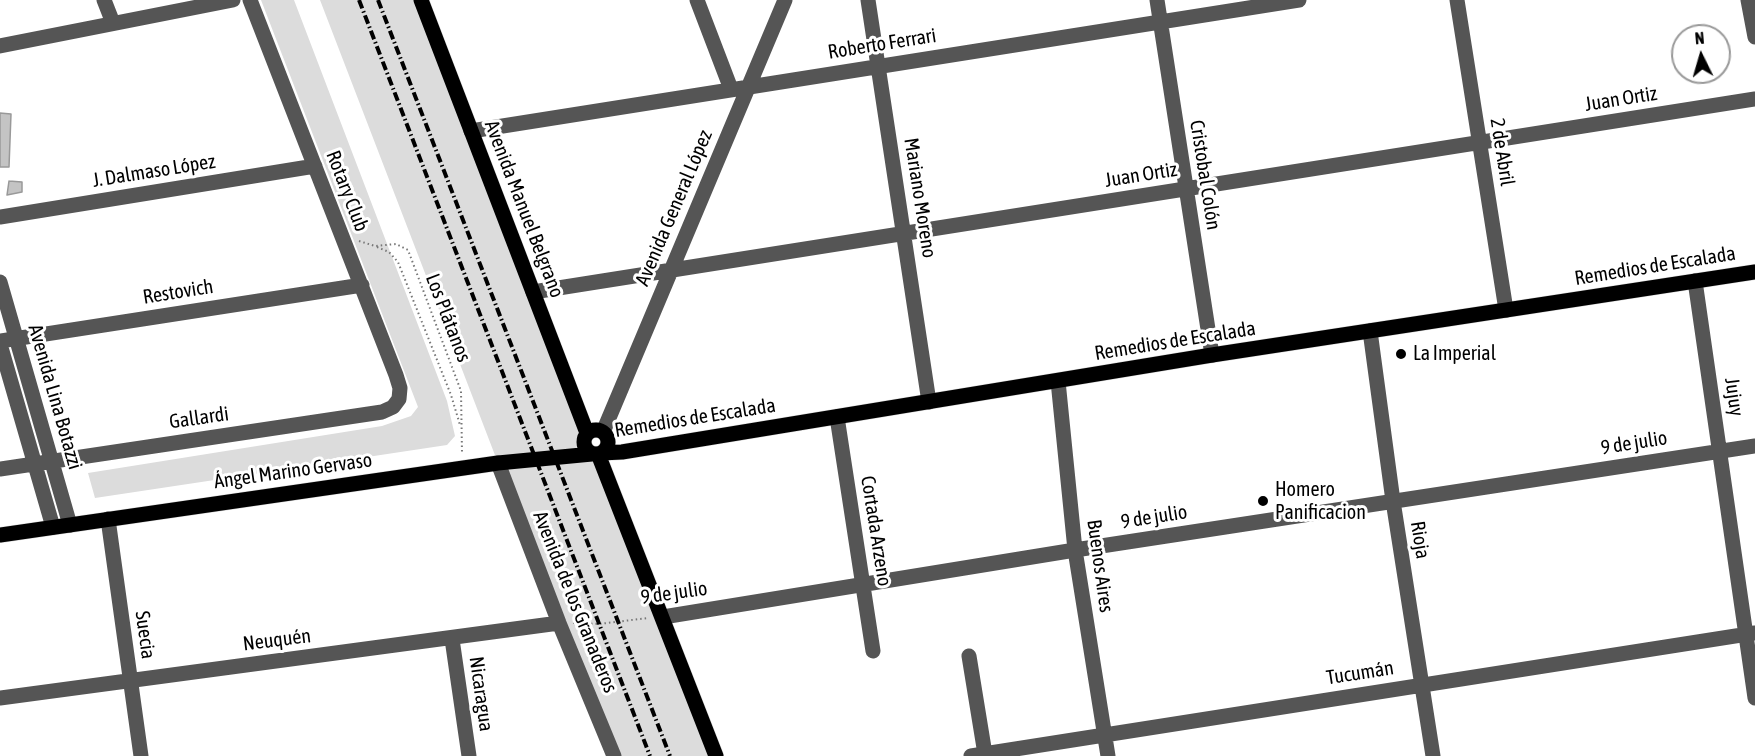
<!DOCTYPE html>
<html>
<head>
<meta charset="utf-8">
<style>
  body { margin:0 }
  #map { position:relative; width:1755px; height:756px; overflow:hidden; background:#fff; font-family:"Asap Condensed",sans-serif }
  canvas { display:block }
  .north { position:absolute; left:1671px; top:24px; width:60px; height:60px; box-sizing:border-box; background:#fff; border:2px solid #999; border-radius:50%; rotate:355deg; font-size:16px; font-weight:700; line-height:24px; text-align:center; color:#000 }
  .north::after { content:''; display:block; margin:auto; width:21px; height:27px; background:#000; clip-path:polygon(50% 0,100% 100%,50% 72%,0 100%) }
</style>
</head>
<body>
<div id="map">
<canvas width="1755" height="756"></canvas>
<div class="north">N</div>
</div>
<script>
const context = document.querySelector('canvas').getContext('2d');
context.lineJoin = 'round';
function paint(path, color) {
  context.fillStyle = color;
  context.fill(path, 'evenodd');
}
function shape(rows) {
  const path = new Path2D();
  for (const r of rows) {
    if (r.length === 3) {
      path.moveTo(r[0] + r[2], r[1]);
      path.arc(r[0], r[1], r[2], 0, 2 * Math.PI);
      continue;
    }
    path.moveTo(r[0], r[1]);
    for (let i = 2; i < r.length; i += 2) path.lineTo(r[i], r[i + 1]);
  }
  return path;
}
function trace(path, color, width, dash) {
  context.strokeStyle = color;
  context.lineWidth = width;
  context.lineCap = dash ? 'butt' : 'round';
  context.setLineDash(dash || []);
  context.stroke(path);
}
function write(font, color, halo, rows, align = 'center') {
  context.font = font + ' "Asap Condensed",sans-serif';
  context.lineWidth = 6;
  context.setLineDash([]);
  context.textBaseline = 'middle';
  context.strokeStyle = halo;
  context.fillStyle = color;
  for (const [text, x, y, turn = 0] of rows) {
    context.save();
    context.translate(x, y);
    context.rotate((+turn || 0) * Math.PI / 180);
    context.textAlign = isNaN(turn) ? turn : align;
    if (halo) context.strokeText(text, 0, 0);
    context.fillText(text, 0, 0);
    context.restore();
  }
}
const green = shape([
  [261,0,294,0,447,401,455,436,447,445,95,498,88,473,382,426,411,416,418,407],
  [320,0,421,0,587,433,598,454,716,756,614,756,498,463]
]);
const building = shape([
  [0,113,11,114,9,167,0,167,0,113],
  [9,181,22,182,22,192,7,195,9,181]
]);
const path = shape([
  [359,241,375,246,396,244,408,250,461,391,462,453],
  [377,247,389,252,398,262,451,395,460,425],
  [573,623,599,624,648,618]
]);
const minor = shape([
  [104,0,113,23],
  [697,0,731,89],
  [868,0,929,402],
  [1157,0,1212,355],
  [1457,0,1506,310],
  [1748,0,1755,37],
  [0,46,233,0],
  [471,131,1299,0],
  [0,217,315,166],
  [1695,281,1755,698],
  [0,282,70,525],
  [533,292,1755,99],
  [1370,331,1393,501,1433,756],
  [0,341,362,285],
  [0,344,53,527],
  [1058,381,1075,550,1108,756],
  [837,417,873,651],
  [603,432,785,0],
  [498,463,559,623,614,756],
  [0,469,382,412,393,407,399,399,400,388,396,375,250,0],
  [108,519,141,756],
  [663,617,1075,550,1755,446],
  [452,639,469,756],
  [969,656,985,754],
  [0,698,559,623],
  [971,756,1755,633]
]);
const major = shape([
  [421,0,587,433],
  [596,442,12],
  [601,453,622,452,1212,355,1755,272],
  [598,454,716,756],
  [0,535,498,463,592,454]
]);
const rail = shape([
  [359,0,650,756],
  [378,0,670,756]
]);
const markers = [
  [1401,354,6,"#000"],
  [1263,501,6,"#000"]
];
const streetNames = [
  ["Roberto Ferrari",882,44,-9],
  ["Juan Ortiz",1621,99,-9],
  ["2 de Abril",1502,152,81],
  ["J. Dalmaso López",154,171,-9],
  ["Juan Ortiz",1141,175,-9],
  ["Cristobal Colón",1205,175,81],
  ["Rotary Club",347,191,69],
  ["Mariano Moreno",920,198,81],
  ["Avenida General López",674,208,-67],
  ["Avenida Manuel Belgrano",524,209,69],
  ["Remedios de Escalada",1655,266,-9],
  ["Restovich",178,292,-9],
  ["Los Plátanos",448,318,69],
  ["Remedios de Escalada",1175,341,-9],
  ["Avenida Lina Botazzi",55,397,74],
  ["Jujuy",1734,397,82],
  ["Gallardi",199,418,-8],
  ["Remedios de Escalada",695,418,-9],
  ["9 de julio",1634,443,-9],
  ["Ángel Marino Gervaso",293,471,-8],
  ["9 de julio",1154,517,-9],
  ["Cortada Arzeno",876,531,81],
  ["Rioja",1420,540,81],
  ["Buenos Aires",1100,566,82],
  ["9 de julio",674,593,-8],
  ["Avenida de los Granaderos",575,602,68],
  ["Suecia",145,635,82],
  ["Neuquén",277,640,-7],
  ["Tucumán",1360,673,-9],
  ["Nicaragua",481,694,82]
];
const poiNames = [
  ["La Imperial",1413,354],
  ["Homero",1275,490],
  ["Panificacion",1275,513]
];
paint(green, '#dcdcdc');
paint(building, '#c4c4c4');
trace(building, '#999', 1.5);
trace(major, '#dbdbdb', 16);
trace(path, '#777', 2, [1.5, 3]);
trace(minor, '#555', 15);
trace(major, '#000', 15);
trace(rail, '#000', 4, [9, 3, 1.5, 3]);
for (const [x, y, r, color] of markers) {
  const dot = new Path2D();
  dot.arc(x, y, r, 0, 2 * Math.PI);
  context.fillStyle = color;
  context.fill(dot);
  trace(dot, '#fff', 2);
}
write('20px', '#000', '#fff', streetNames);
write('20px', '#000', '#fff', poiNames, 'left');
</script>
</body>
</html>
